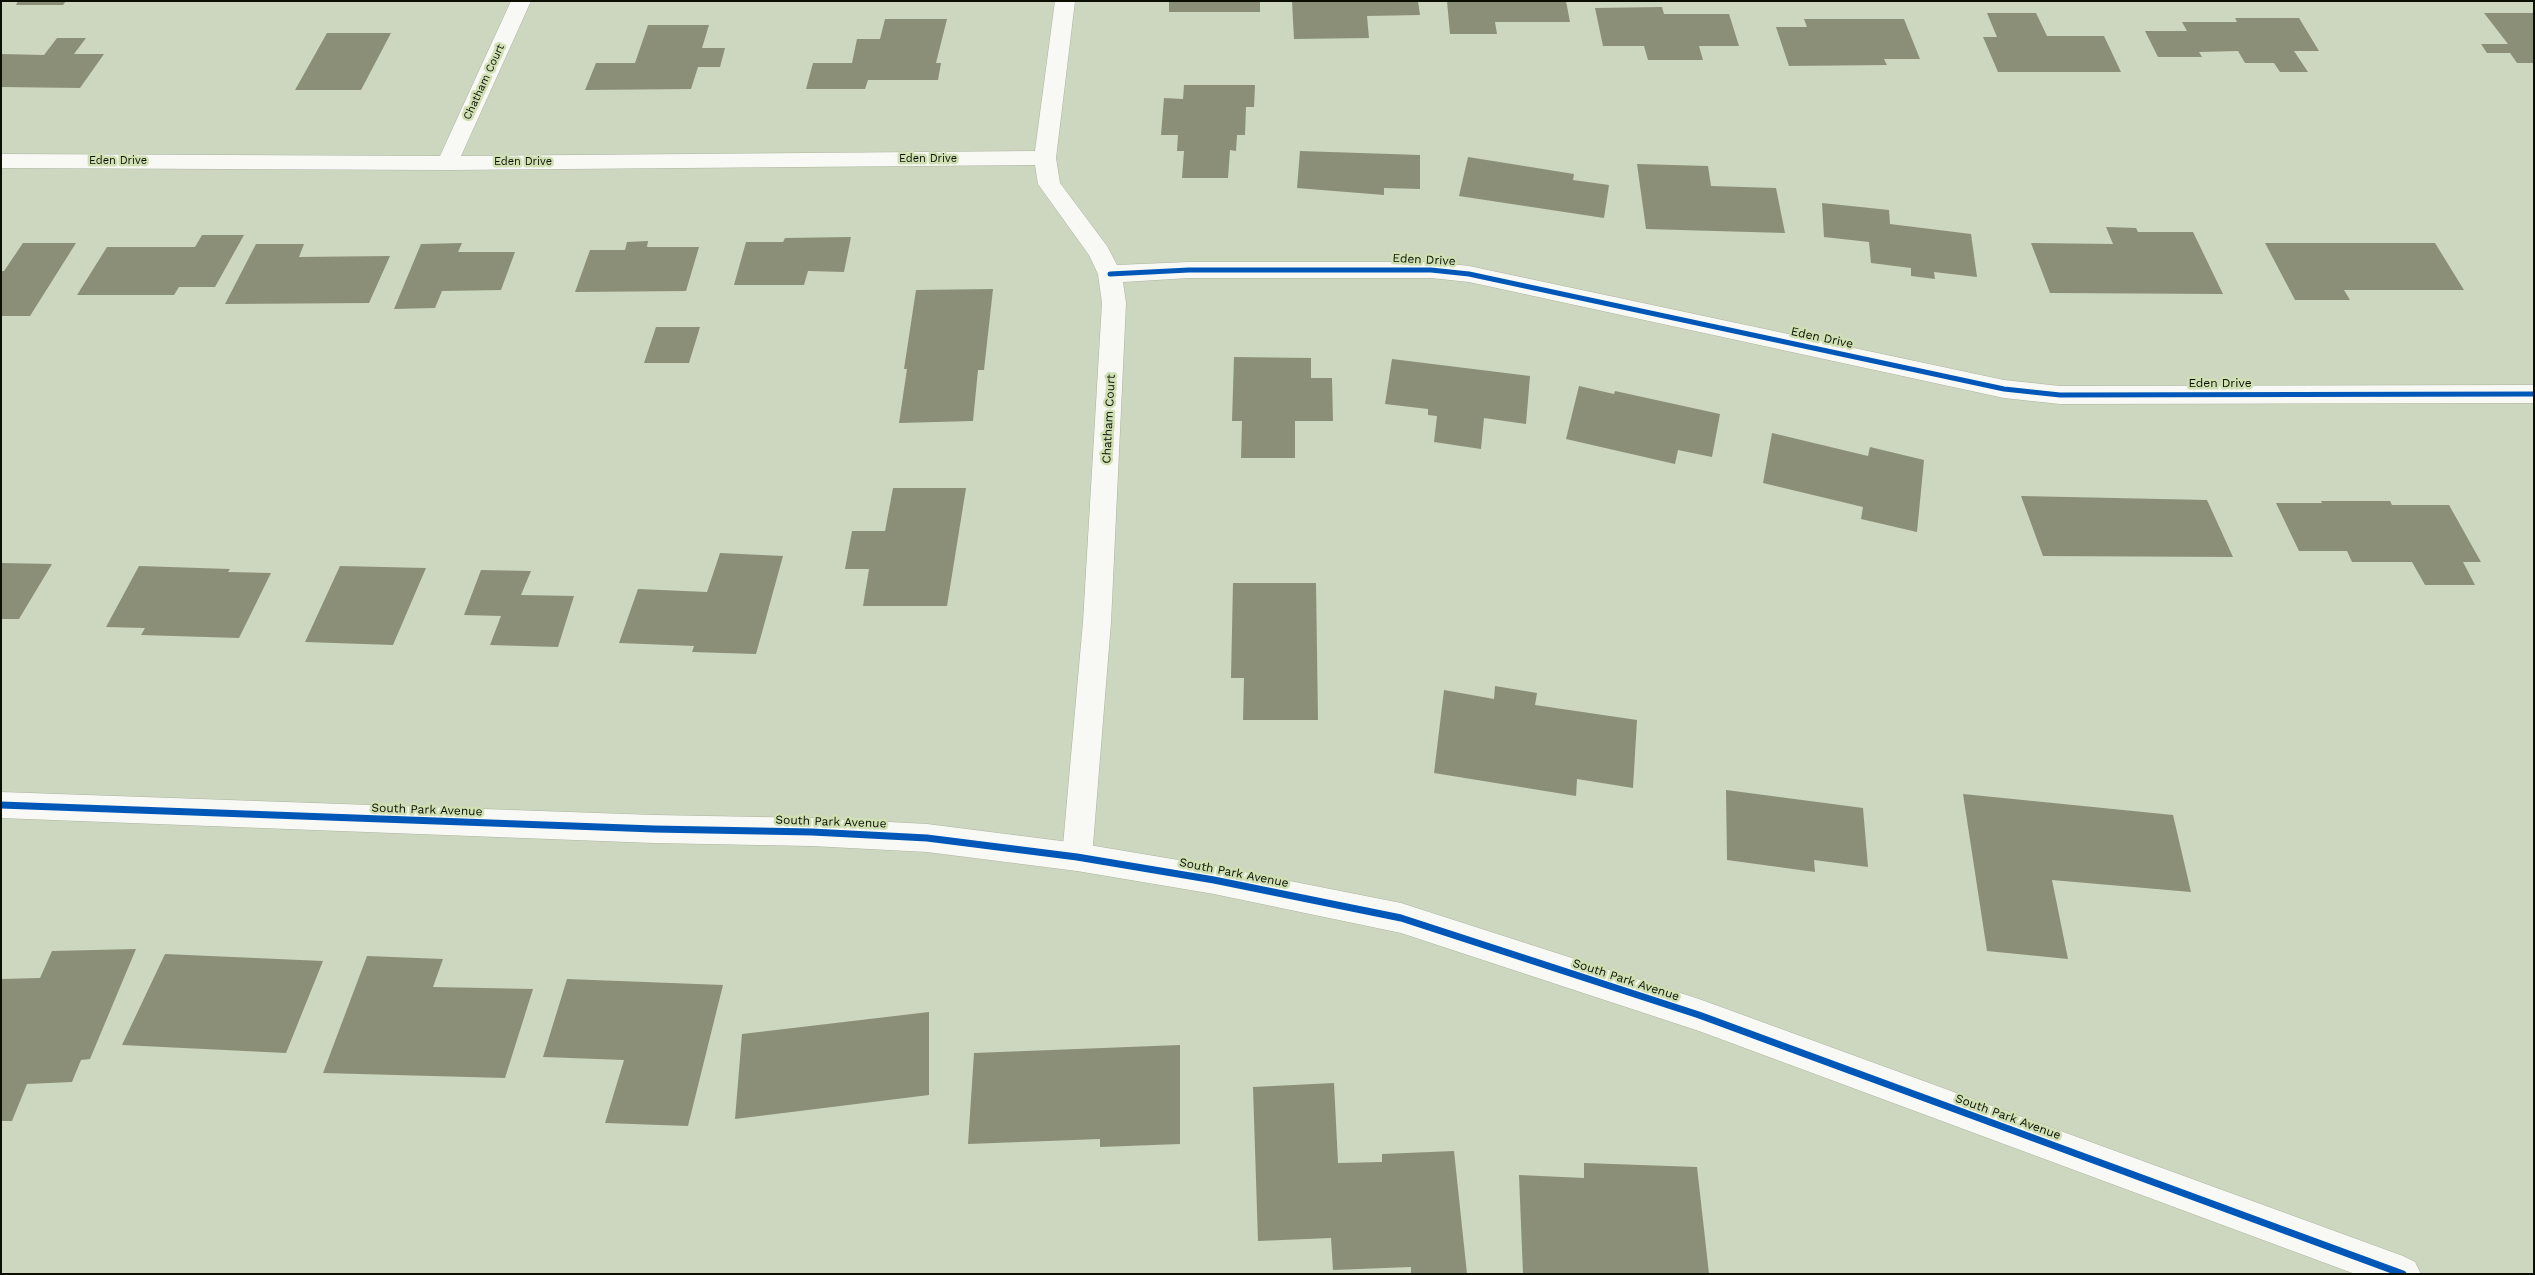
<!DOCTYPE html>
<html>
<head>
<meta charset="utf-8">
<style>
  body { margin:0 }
  #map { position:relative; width:2535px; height:1275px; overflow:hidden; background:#cdd6be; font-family:"Work Sans",sans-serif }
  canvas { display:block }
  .frame { position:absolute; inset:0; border:2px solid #0a0f02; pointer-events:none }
</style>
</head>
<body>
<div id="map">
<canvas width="2535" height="1275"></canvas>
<div class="frame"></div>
</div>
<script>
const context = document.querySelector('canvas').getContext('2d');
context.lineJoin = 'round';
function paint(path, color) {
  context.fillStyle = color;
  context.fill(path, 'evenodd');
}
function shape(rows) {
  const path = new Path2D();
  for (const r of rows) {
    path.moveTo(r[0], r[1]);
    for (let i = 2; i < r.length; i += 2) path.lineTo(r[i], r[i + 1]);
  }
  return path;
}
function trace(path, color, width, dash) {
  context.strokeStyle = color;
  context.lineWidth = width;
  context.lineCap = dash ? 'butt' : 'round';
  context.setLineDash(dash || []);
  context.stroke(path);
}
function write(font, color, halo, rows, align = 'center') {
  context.font = font + ' "Work Sans",sans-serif';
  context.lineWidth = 5;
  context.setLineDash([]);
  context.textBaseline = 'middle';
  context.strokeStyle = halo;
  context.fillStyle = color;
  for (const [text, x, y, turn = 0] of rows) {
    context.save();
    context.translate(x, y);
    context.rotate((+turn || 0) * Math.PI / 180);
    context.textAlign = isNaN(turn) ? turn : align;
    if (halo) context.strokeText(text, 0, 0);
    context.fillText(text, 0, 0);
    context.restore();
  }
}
const building = shape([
  [18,1,66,1,63,5,16,5],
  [1169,1,1260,1,1260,12,1169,12],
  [1292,1,1418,1,1420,15,1367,16,1369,38,1294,39],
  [1447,1,1566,1,1570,22,1495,22,1497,34,1450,34],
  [1662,7,1664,14,1729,14,1739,46,1699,46,1703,60,1648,60,1644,46,1603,46,1595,8],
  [1987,13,2036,13,2047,36,2104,36,2121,72,1998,72,1983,37,1997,37],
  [2484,13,2534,13,2534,63,2517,63,2510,53,2487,53,2481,44,2508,44],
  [2235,18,2299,18,2319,51,2294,51,2308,72,2280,72,2274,63,2245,63,2238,51,2199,52,2202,57,2158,57,2145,31,2187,31,2182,22,2237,22],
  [885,19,947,19,936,63,941,63,938,80,868,80,865,89,806,89,813,63,852,63,857,39,880,39],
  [1804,19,1904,19,1920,59,1884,59,1887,65,1789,66,1776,27,1807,27],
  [648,25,709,25,702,48,725,48,720,67,698,67,691,89,585,90,596,63,635,63],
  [327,33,391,33,361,90,295,90],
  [57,38,86,38,74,54,104,54,80,88,1,87,1,54,44,55],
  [1184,85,1255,85,1254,107,1246,107,1245,135,1237,135,1236,151,1230,150,1228,178,1182,178,1184,151,1177,151,1178,135,1161,135,1164,98,1183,99],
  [1300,151,1420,155,1420,189,1384,188,1384,195,1297,188],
  [1468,157,1574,174,1573,180,1609,185,1604,218,1459,196],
  [1637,164,1708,166,1711,186,1776,188,1785,233,1646,229],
  [1822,203,1889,210,1890,224,1971,234,1977,277,1934,272,1935,279,1911,276,1911,268,1871,263,1869,242,1824,237],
  [2106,227,2136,228,2138,232,2193,232,2223,294,2050,293,2031,243,2113,244],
  [202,235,244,235,215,287,179,287,174,295,77,295,107,247,195,247],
  [851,237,844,272,808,271,804,285,734,285,746,242,783,242,785,238],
  [648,241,647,247,699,247,686,291,575,292,590,250,625,250,627,242],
  [23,243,76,243,30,316,1,316,1,271,4,271],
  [462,243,458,252,515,252,501,290,442,291,435,308,394,309,421,244],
  [2265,243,2435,243,2464,290,2344,290,2350,300,2295,300],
  [256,244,304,244,299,257,390,256,369,303,225,304],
  [993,289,984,370,978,370,973,421,899,423,907,369,904,369,916,290],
  [656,327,700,327,689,363,644,363],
  [1234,357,1311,358,1311,378,1332,378,1333,421,1295,421,1295,458,1241,458,1242,421,1232,421],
  [1392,359,1530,376,1526,424,1484,418,1481,449,1434,442,1437,416,1428,415,1428,409,1385,404],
  [1579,386,1614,394,1615,391,1720,414,1712,457,1678,450,1675,464,1566,439],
  [1772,433,1868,456,1870,447,1924,460,1917,532,1861,519,1863,507,1763,483],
  [893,488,966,488,947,606,863,606,869,569,845,569,852,531,885,531],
  [2021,496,2207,500,2233,557,2043,556],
  [2321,501,2390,501,2392,505,2449,505,2481,562,2463,562,2475,585,2425,585,2412,562,2352,562,2347,551,2299,551,2276,503,2322,503],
  [720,553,783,556,756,654,692,652,694,646,619,643,638,589,707,592],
  [1,563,52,564,19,619,1,619],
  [139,566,230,569,228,572,271,573,239,638,141,635,145,628,106,627],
  [340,566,426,568,393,645,305,642],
  [481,570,531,571,521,595,574,596,558,647,490,645,501,616,464,615],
  [1233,583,1316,583,1318,720,1243,720,1244,678,1231,678],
  [1495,686,1537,693,1535,705,1637,720,1633,788,1577,779,1576,796,1434,773,1444,690,1494,699],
  [1726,790,1863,808,1868,867,1814,860,1815,872,1727,860],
  [1963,794,2173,815,2191,892,2052,880,2068,959,1987,951],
  [136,949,90,1059,81,1060,72,1082,27,1084,12,1121,1,1121,1,979,40,978,52,951],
  [165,954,323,961,286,1053,122,1045],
  [367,956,443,959,433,987,533,989,505,1078,323,1073],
  [567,979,723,985,688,1126,605,1123,624,1060,543,1057],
  [929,1012,929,1095,735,1119,742,1034],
  [1180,1045,1180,1144,1100,1147,1100,1139,968,1144,974,1053],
  [1334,1083,1338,1163,1382,1162,1382,1154,1454,1151,1467,1274,1411,1274,1411,1267,1333,1270,1331,1238,1258,1241,1253,1087],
  [1584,1163,1697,1167,1709,1274,1523,1274,1519,1175,1584,1178]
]);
const street = shape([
  [511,1,531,1,461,156,1035,151,1055,1,1075,1,1056,158,1060,183,1107,246,1117,265,1189,262,1431,262,1469,266,2004,380,2060,386,2534,385,2534,403,2060,404,2004,398,1469,282,1431,278,1189,278,1123,282,1126,303,1111,622,1092,857,1088,867,1077,871,1066,867,1062,857,1083,622,1102,303,1098,274,1089,255,1038,184,1035,165,447,170,1,168,1,154,440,156,511,1]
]);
const secondary = shape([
  [1,792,654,815,812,818,927,824,1077,843,1214,866,1401,903,1699,999,2403,1256,2415,1262,2421,1274,2355,1274,1699,1031,1401,933,1214,894,1077,871,927,852,812,846,654,843,1,818,1,792]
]);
const cyclewayFar1 = shape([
  [1110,274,1189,270,1431,270,1469,274,2004,389,2060,395,2534,394]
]);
const cycleway = shape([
  [1,805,654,829,812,832,927,838,1077,857,1214,880,1401,918,1699,1015,2403,1274]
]);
const farStreetnames = [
  ["Chatham Court",484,82,-65],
  ["Eden Drive",928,159],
  ["Eden Drive",118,161],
  ["Eden Drive",523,162]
];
const streetNames = [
  ["Eden Drive",1424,260,3],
  ["Eden Drive",1822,338,12],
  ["Eden Drive",2220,383],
  ["Chatham Court",1109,419,-87],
  ["South Park Avenue",427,810,2],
  ["South Park Avenue",831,822,2],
  ["South Park Avenue",1234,873,11],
  ["South Park Avenue",1626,980,18],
  ["South Park Avenue",2008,1117,20]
];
paint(building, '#8c8f78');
trace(street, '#acb3a0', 1);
trace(secondary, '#acb3a0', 1);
paint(street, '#f8f9f5');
paint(secondary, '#f8f9f5');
trace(cyclewayFar1, '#0057b8', 5);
trace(cycleway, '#0057b8', 7);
write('11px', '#0a0f02', '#d0e0b4', farStreetnames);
write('12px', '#0a0f02', '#d0e0b4', streetNames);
</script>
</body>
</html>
